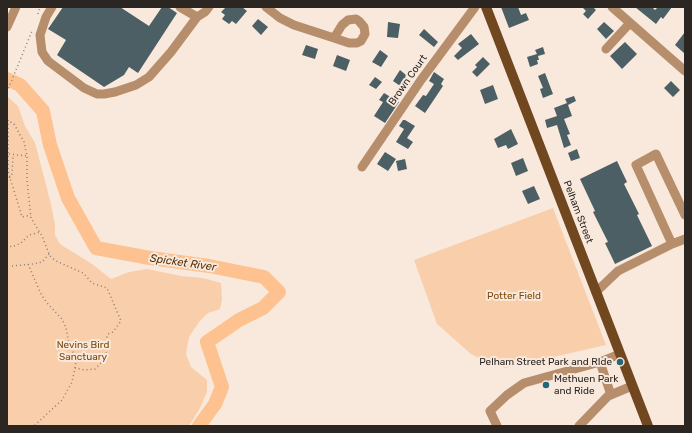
<!DOCTYPE html>
<html>
<head>
<meta charset="utf-8">
<style>
  body { margin:0 }
  #map { position:relative; width:692px; height:433px; overflow:hidden; background:#f9e9dd; font-family:Rubik,sans-serif }
  canvas { display:block }
  .frame { position:absolute; inset:0; border:8px solid #2c2622; pointer-events:none }
</style>
</head>
<body>
<div id="map">
<canvas width="692" height="433"></canvas>
<div class="frame"></div>
</div>
<script>
const context = document.querySelector('canvas').getContext('2d');
context.lineJoin = 'round';
function paint(path, color) {
  context.fillStyle = color;
  context.fill(path, 'evenodd');
}
function shape(rows) {
  const path = new Path2D();
  for (const r of rows) {
    path.moveTo(r[0], r[1]);
    for (let i = 2; i < r.length; i += 2) path.lineTo(r[i], r[i + 1]);
  }
  return path;
}
function trace(path, color, width, dash) {
  context.strokeStyle = color;
  context.lineWidth = width;
  context.lineCap = dash ? 'butt' : 'round';
  context.setLineDash(dash || []);
  context.stroke(path);
}
function write(font, color, halo, rows, align = 'center') {
  context.font = font + ' Rubik,sans-serif';
  context.lineWidth = 4;
  context.setLineDash([]);
  context.textBaseline = 'middle';
  context.strokeStyle = halo;
  context.fillStyle = color;
  for (const [text, x, y, turn = 0] of rows) {
    context.save();
    context.translate(x, y);
    context.rotate((+turn || 0) * Math.PI / 180);
    context.textAlign = isNaN(turn) ? turn : align;
    if (halo) context.strokeText(text, 0, 0);
    context.fillText(text, 0, 0);
    context.restore();
  }
}
const green = shape([
  [7,96,18,106,25,126,35,143,50,200,55,224,55,235,60,244,92,264,111,279,129,272,147,269,181,276,203,278,221,283,222,300,220,309,208,313,199,322,189,337,186,354,191,367,207,380,207,392,200,408,189,426,7,426],
  [553,208,606,345,505,368,489,363,471,354,437,324,414,260]
]);
const river = shape([
  [7,79,20,85,43,111,50,145,68,198,96,248,150,258,209,266,264,277,279,292,263,308,239,320,207,342,222,387,215,404,199,426]
]);
const building = shape([
  [63,7,120,7,149,26,162,7,168,7,177,13,138,73,129,67,124,75,104,87,57,55,66,40,48,29],
  [226,7,242,7,247,11,236,24,232,21,229,24,222,19,225,15,221,12],
  [501,7,518,7,521,15,526,13,529,20,509,28],
  [582,7,593,7,596,10,588,19,583,14,586,11],
  [635,7,652,7,655,10,658,7,672,7,663,19,661,17,656,24],
  [258,19,268,27,261,35,252,26],
  [388,22,400,24,398,38,387,37],
  [604,22,614,31,606,39,597,29],
  [424,29,438,42,434,47,419,35],
  [685,32,685,54,675,45],
  [471,34,479,44,458,60,454,56,462,48,458,44],
  [625,42,637,54,622,69,610,56],
  [306,45,318,49,315,59,302,55],
  [543,47,545,54,538,56,539,60,537,60,538,64,530,67,527,57,537,54,535,50],
  [380,50,388,56,381,67,372,62],
  [337,55,350,60,346,71,333,66],
  [483,57,490,64,477,77,472,72,477,67,475,65],
  [400,70,406,75,405,77,412,82,406,90,393,81],
  [434,72,444,79,441,84,443,86,425,113,415,106,423,95,426,96,434,84,429,81],
  [545,73,553,94,543,98,540,89,543,88,538,76],
  [375,77,382,82,376,89,369,85],
  [671,81,680,90,673,97,664,88],
  [493,85,498,99,485,104,480,90],
  [384,93,399,102,385,123,374,116,383,102,379,100],
  [574,96,576,101,568,105,572,116,564,119,570,134,567,135,571,145,564,148,557,125,547,128,545,120,557,116,554,108,567,103,565,99],
  [403,120,405,120,415,126,407,138,413,142,408,149,396,142,404,129,399,126],
  [511,129,518,144,508,149,506,145,498,148,494,139],
  [577,149,580,158,571,161,568,153],
  [385,152,396,159,388,171,377,164],
  [523,158,528,171,516,176,511,163],
  [405,159,407,169,398,171,396,161],
  [617,161,627,182,624,184,639,214,637,215,652,246,615,264,605,243,608,242,593,212,595,211,580,179],
  [534,186,540,199,528,204,522,191]
]);
const path = shape([
  [38,14,40,7],
  [7,92,32,31],
  [7,120,14,124,24,142,27,156,27,180,31,218,42,236,50,256,56,261,83,273,92,283,107,288,121,321,113,332,108,334,107,337,107,351,103,361,95,369,85,370,75,368,72,382,62,400,34,426],
  [8,120,8,171,22,217,31,215],
  [9,154,27,156],
  [7,181,12,174,13,156],
  [7,244,12,247,21,243,29,235,40,232],
  [28,264,41,294,47,303,62,319,66,328,69,343,73,352,76,361,75,368],
  [12,266,33,264,42,262,49,254]
]);
const minor = shape([
  [52,7,46,17,40,35,42,52,48,61,84,88,97,94,104,94,115,92,136,85,149,77,171,52,197,17],
  [180,7,197,17,205,12,209,7],
  [266,7,280,18,294,25,334,38,349,43,357,43,361,41,365,34,364,27,359,21,356,19,348,20,342,25,334,38],
  [612,7,685,71],
  [7,27,16,7],
  [606,49,630,23],
  [362,167,421,80,475,7],
  [672,244,636,165,656,154,685,215],
  [596,292,618,271,672,244,685,239],
  [600,362,611,395],
  [497,426,490,411,507,395,524,383,600,362,620,354],
  [579,426,608,396,632,386]
]);
const major = shape([
  [486,7,648,426]
]);
const markers = [
  [620,362,4,"#236878"],
  [546,385,4,"#236878"]
];
const streetNames = [
  ["Brown Court",408,80,-55],
  ["Pelham Street",578,212,69]
];
const parkNames = [
  ["Potter Field",514,296],
  ["Nevins Bird",83,345],
  ["Sanctuary",83,357]
];
const poiNames = [
  ["Pelham Street Park and RIde",612,362],
  ["Methuen Park",554,379,"left"],
  ["and Ride",554,391,"left"]
];
const waterNames = [
  ["Spicket River",183,263,8]
];
paint(green, '#f9ceab');
trace(river, '#fdc28f', 14);
paint(building, '#4c5f64');
trace(path, '#8a7f77', 1.5, [1, 3]);
trace(minor, '#b78e6b', 9);
trace(major, '#714720', 10);
for (const [x, y, r, color] of markers) {
  const dot = new Path2D();
  dot.arc(x, y, r, 0, 2 * Math.PI);
  context.fillStyle = color;
  context.fill(dot);
  trace(dot, '#f9e9dd', 1.5);
}
write('10px', '#2c2622', '#f9e9dd', streetNames);
write('10px', '#7d480b', '#f9e9dd', parkNames);
write('10px', '#2c2622', '#f9e9dd', poiNames, 'right');
write('italic 11px', '#553007', '#f9e9dd', waterNames);
</script>
</body>
</html>
